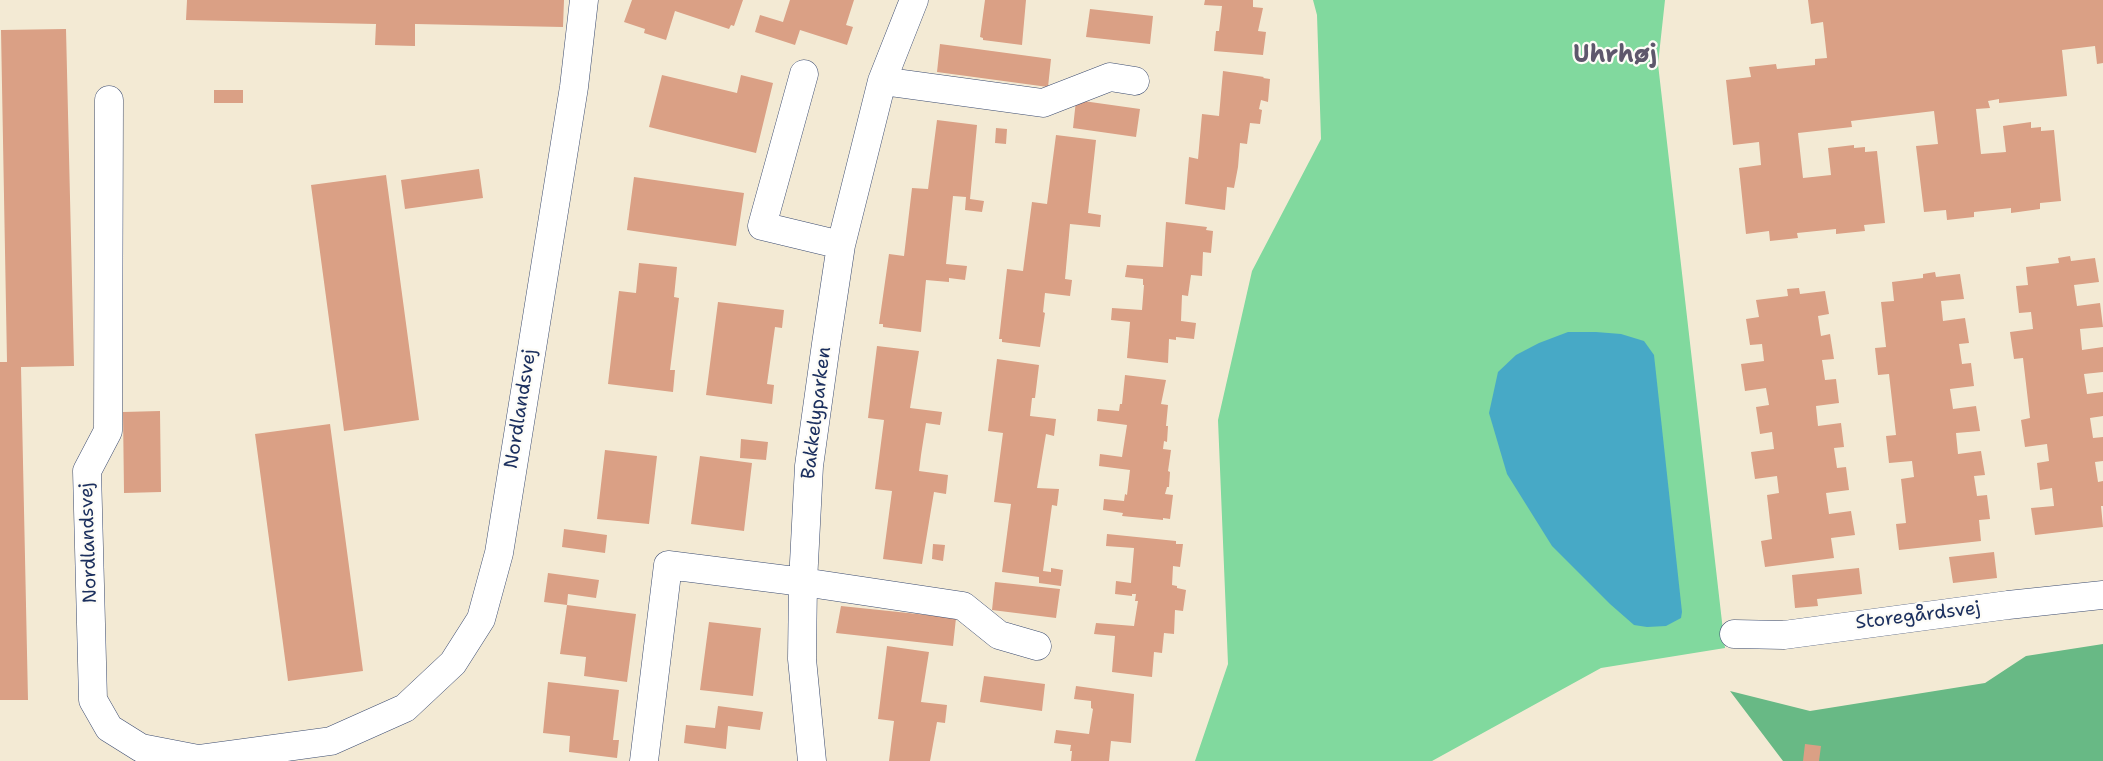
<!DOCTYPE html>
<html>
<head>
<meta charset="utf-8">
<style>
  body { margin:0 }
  canvas { display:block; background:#f3ead4 }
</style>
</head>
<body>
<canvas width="2103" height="761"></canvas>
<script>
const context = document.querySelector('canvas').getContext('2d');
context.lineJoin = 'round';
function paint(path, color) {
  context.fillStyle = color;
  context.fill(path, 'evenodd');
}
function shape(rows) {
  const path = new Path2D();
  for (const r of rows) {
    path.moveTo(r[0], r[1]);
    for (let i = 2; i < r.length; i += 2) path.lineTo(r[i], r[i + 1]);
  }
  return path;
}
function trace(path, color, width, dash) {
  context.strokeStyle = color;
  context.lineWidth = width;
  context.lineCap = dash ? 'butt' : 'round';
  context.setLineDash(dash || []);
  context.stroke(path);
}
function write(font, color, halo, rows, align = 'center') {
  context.font = font + ' "Shantell Sans",sans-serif';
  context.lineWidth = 4.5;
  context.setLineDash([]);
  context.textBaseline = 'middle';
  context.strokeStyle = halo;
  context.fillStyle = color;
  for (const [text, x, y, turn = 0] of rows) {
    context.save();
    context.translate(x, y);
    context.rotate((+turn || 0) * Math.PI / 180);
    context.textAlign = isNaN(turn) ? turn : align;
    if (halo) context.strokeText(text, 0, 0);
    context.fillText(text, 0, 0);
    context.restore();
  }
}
const green = shape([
  [1313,0,1665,0,1658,64,1725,648,1601,668,1432,761,1195,761,1228,664,1218,420,1252,271,1321,139,1317,15]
]);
const forest = shape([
  [2103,644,2103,761,1783,761,1730,691,1810,711,1985,683,2026,656]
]);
const water = shape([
  [1568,332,1596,332,1621,334,1644,341,1654,355,1682,612,1681,618,1666,626,1647,627,1634,625,1610,604,1552,546,1507,474,1489,413,1498,372,1516,355,1539,343]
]);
const building = shape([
  [187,0,564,0,563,27,415,24,415,46,375,45,376,24,186,20],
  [632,0,743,0,734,26,731,25,729,29,675,11,666,40,644,33,645,29,624,22],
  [790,0,854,0,846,25,853,27,847,45,800,30,795,45,755,32,760,15,783,22],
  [985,0,1026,0,1022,45,983,40,983,38,980,37],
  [1205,0,1253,0,1253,7,1263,8,1258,31,1266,32,1263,55,1214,51,1216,31,1219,31,1222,6,1204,5],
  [1808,0,2103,0,2103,63,2097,64,2095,46,2062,50,2067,96,1999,103,1999,99,1988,101,1990,108,1976,109,1981,154,2006,152,2003,126,2031,122,2031,128,2041,127,2041,131,2054,130,2061,201,2040,203,2040,209,2011,213,2011,208,1974,212,1974,217,1947,220,1946,210,1924,212,1916,146,1938,144,1934,111,1851,121,1852,127,1798,133,1803,178,1831,175,1828,148,1854,145,1854,148,1865,147,1865,152,1877,151,1885,223,1864,225,1865,231,1836,234,1836,229,1797,233,1798,238,1770,241,1769,231,1746,234,1739,168,1761,165,1759,142,1733,145,1726,80,1751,77,1749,67,1776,64,1777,69,1815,65,1815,59,1827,58,1823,22,1811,24],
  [1090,9,1153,16,1150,44,1086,37],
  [66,29,74,366,21,367,28,700,0,700,0,362,7,362,1,30],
  [940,44,1051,59,1048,87,937,72],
  [1223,71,1264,77,1263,78,1270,79,1268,102,1261,100,1259,109,1262,110,1260,124,1250,123,1247,144,1240,143,1238,167,1234,188,1227,187,1225,210,1185,204,1189,157,1198,159,1202,114,1219,116],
  [662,75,737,93,741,75,773,83,756,153,649,127],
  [214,90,243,90,243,103,214,103],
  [1076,100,1140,109,1136,137,1073,128],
  [937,120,977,125,970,199,984,201,982,212,965,210,966,197,953,196,946,264,967,266,965,280,949,278,949,282,926,280,921,332,883,327,883,324,879,324,889,254,904,256,912,188,928,189],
  [996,128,1007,129,1006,144,995,143],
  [1056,135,1096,140,1088,213,1101,215,1100,227,1070,224,1065,279,1072,280,1070,296,1045,293,1043,312,1045,313,1040,347,1002,342,1002,339,999,339,1007,269,1023,271,1032,202,1047,204],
  [479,169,483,198,405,209,401,180],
  [386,175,419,420,344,431,311,185],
  [634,177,744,193,736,246,627,230],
  [1166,222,1207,227,1206,230,1213,231,1211,253,1203,252,1202,276,1191,275,1188,296,1182,295,1181,321,1196,323,1194,339,1176,337,1176,340,1169,339,1168,363,1127,358,1130,322,1111,320,1112,308,1142,310,1144,285,1143,285,1143,279,1125,277,1127,265,1163,267],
  [2070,256,2071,261,2095,258,2099,282,2074,285,2077,306,2100,303,2103,327,2080,329,2082,350,2103,347,2103,372,2084,374,2087,394,2103,392,2103,416,2090,418,2093,438,2103,437,2103,461,2095,462,2098,482,2103,481,2103,506,2101,506,2103,527,2035,535,2031,508,2054,506,2052,488,2040,490,2037,463,2049,461,2047,444,2025,447,2021,420,2030,418,2023,358,2014,359,2010,332,2033,329,2031,312,2019,313,2016,286,2028,285,2026,267,2059,263,2058,258],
  [639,263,677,267,674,297,679,298,670,370,675,370,673,392,608,384,619,291,636,293],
  [1935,272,1936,277,1960,274,1964,299,1941,301,1943,321,1965,318,1969,343,1959,344,1962,364,1971,363,1974,386,1950,389,1953,409,1976,406,1980,431,1956,433,1958,454,1981,451,1985,475,1974,476,1977,496,1987,495,1990,519,1979,520,1981,541,1899,550,1896,524,1906,523,1901,479,1914,477,1912,461,1889,463,1886,436,1896,435,1889,374,1878,375,1875,348,1886,347,1881,302,1894,301,1892,282,1923,278,1923,274],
  [1799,288,1800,294,1825,291,1829,314,1818,316,1821,336,1830,334,1834,359,1822,360,1825,380,1836,379,1839,403,1816,406,1818,426,1841,423,1844,447,1834,448,1837,468,1846,467,1849,490,1826,493,1829,514,1851,511,1855,535,1831,538,1834,558,1765,567,1761,541,1772,539,1767,495,1779,493,1777,476,1755,479,1751,452,1774,449,1772,432,1760,434,1756,407,1769,405,1766,388,1745,391,1741,364,1764,361,1762,344,1750,345,1746,319,1759,317,1756,300,1788,296,1787,289],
  [718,302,784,310,782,328,775,327,767,384,774,385,772,404,706,395],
  [877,346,919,351,910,408,942,412,940,425,926,423,921,455,919,471,948,475,946,494,934,492,922,564,883,559,892,491,875,489,884,420,868,418],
  [997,359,1039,365,1035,398,1032,398,1030,416,1056,419,1054,436,1046,434,1037,488,1059,489,1057,506,1052,505,1043,571,1051,572,1051,568,1063,570,1061,586,1039,583,1039,577,1002,572,1011,504,994,502,1003,433,988,431],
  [1125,375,1166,380,1161,404,1168,405,1166,426,1168,426,1167,442,1164,441,1163,449,1171,450,1168,471,1170,472,1169,487,1167,487,1165,494,1173,495,1170,519,1163,518,1163,520,1122,516,1123,513,1103,510,1104,499,1124,501,1125,494,1127,495,1130,470,1099,466,1100,454,1122,457,1127,425,1097,421,1098,409,1119,411,1120,404,1122,404],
  [160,411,161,492,124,493,123,412],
  [330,424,363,671,288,681,255,434],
  [741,439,768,442,766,460,740,458],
  [605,450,657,456,649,524,597,519],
  [700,456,752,463,744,531,691,524],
  [564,529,607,535,605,553,562,547],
  [1107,534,1176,541,1176,544,1183,544,1180,567,1173,566,1172,585,1177,586,1177,588,1186,590,1183,611,1175,610,1174,634,1164,633,1162,653,1154,652,1152,677,1112,672,1115,636,1094,634,1096,623,1134,626,1138,601,1135,601,1136,594,1132,594,1132,596,1115,594,1116,581,1131,583,1134,548,1106,546],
  [933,544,945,545,943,561,932,559],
  [1994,552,1997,578,1953,583,1949,557],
  [1859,568,1862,594,1817,599,1818,606,1795,608,1792,575],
  [548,573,599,580,596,598,568,594,567,605,636,614,627,682,584,676,586,657,560,654,567,605,544,602],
  [995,582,1060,589,1056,618,992,610],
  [841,606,956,618,953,646,836,633],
  [709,622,761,628,753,696,700,690],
  [887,646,929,652,921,702,947,705,945,723,937,722,930,761,889,761,894,721,878,719],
  [984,676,1045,684,1042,711,980,702],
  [548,682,619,690,613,740,619,740,617,758,569,752,570,736,543,733],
  [1076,686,1134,694,1131,743,1111,741,1109,761,1071,761,1072,751,1070,751,1071,745,1054,743,1056,730,1089,734,1093,709,1091,708,1091,701,1074,699],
  [718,706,763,712,760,730,728,726,726,749,684,743,686,725,715,728],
  [1805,744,1821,746,1819,761,1803,761]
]);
const minor = shape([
  [804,74,762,226,841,245],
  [882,81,1043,103,1110,77,1135,81],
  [109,100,108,431,87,471,93,700,109,728,141,748,198,759,331,741,405,708,453,663,481,619,499,553,574,87,584,0],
  [1734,634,1784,635,2008,605,2103,595],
  [644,761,668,565,803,582,963,606,999,635,1037,646],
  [812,761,802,659,803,582,809,466,826,344,841,245,882,81,914,0]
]);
const streetNames = [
  ["Nordlandsvej",521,409,-81],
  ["Bakkelyparken",817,413,-83],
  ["Nordlandsvej",89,543,-92],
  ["Storegårdsvej",1918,616,-7]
];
const districtNames = [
  ["Uhrhøj",1615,56]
];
paint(green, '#81d99e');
paint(forest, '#68b985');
paint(water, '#47a9c6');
paint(building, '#daa085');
trace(minor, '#3b4b70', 29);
trace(minor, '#fff', 28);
write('19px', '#1b2f5e', '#fdfcf7', streetNames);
write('bold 24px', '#5e576c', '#fdfcf7', districtNames);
</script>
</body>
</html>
